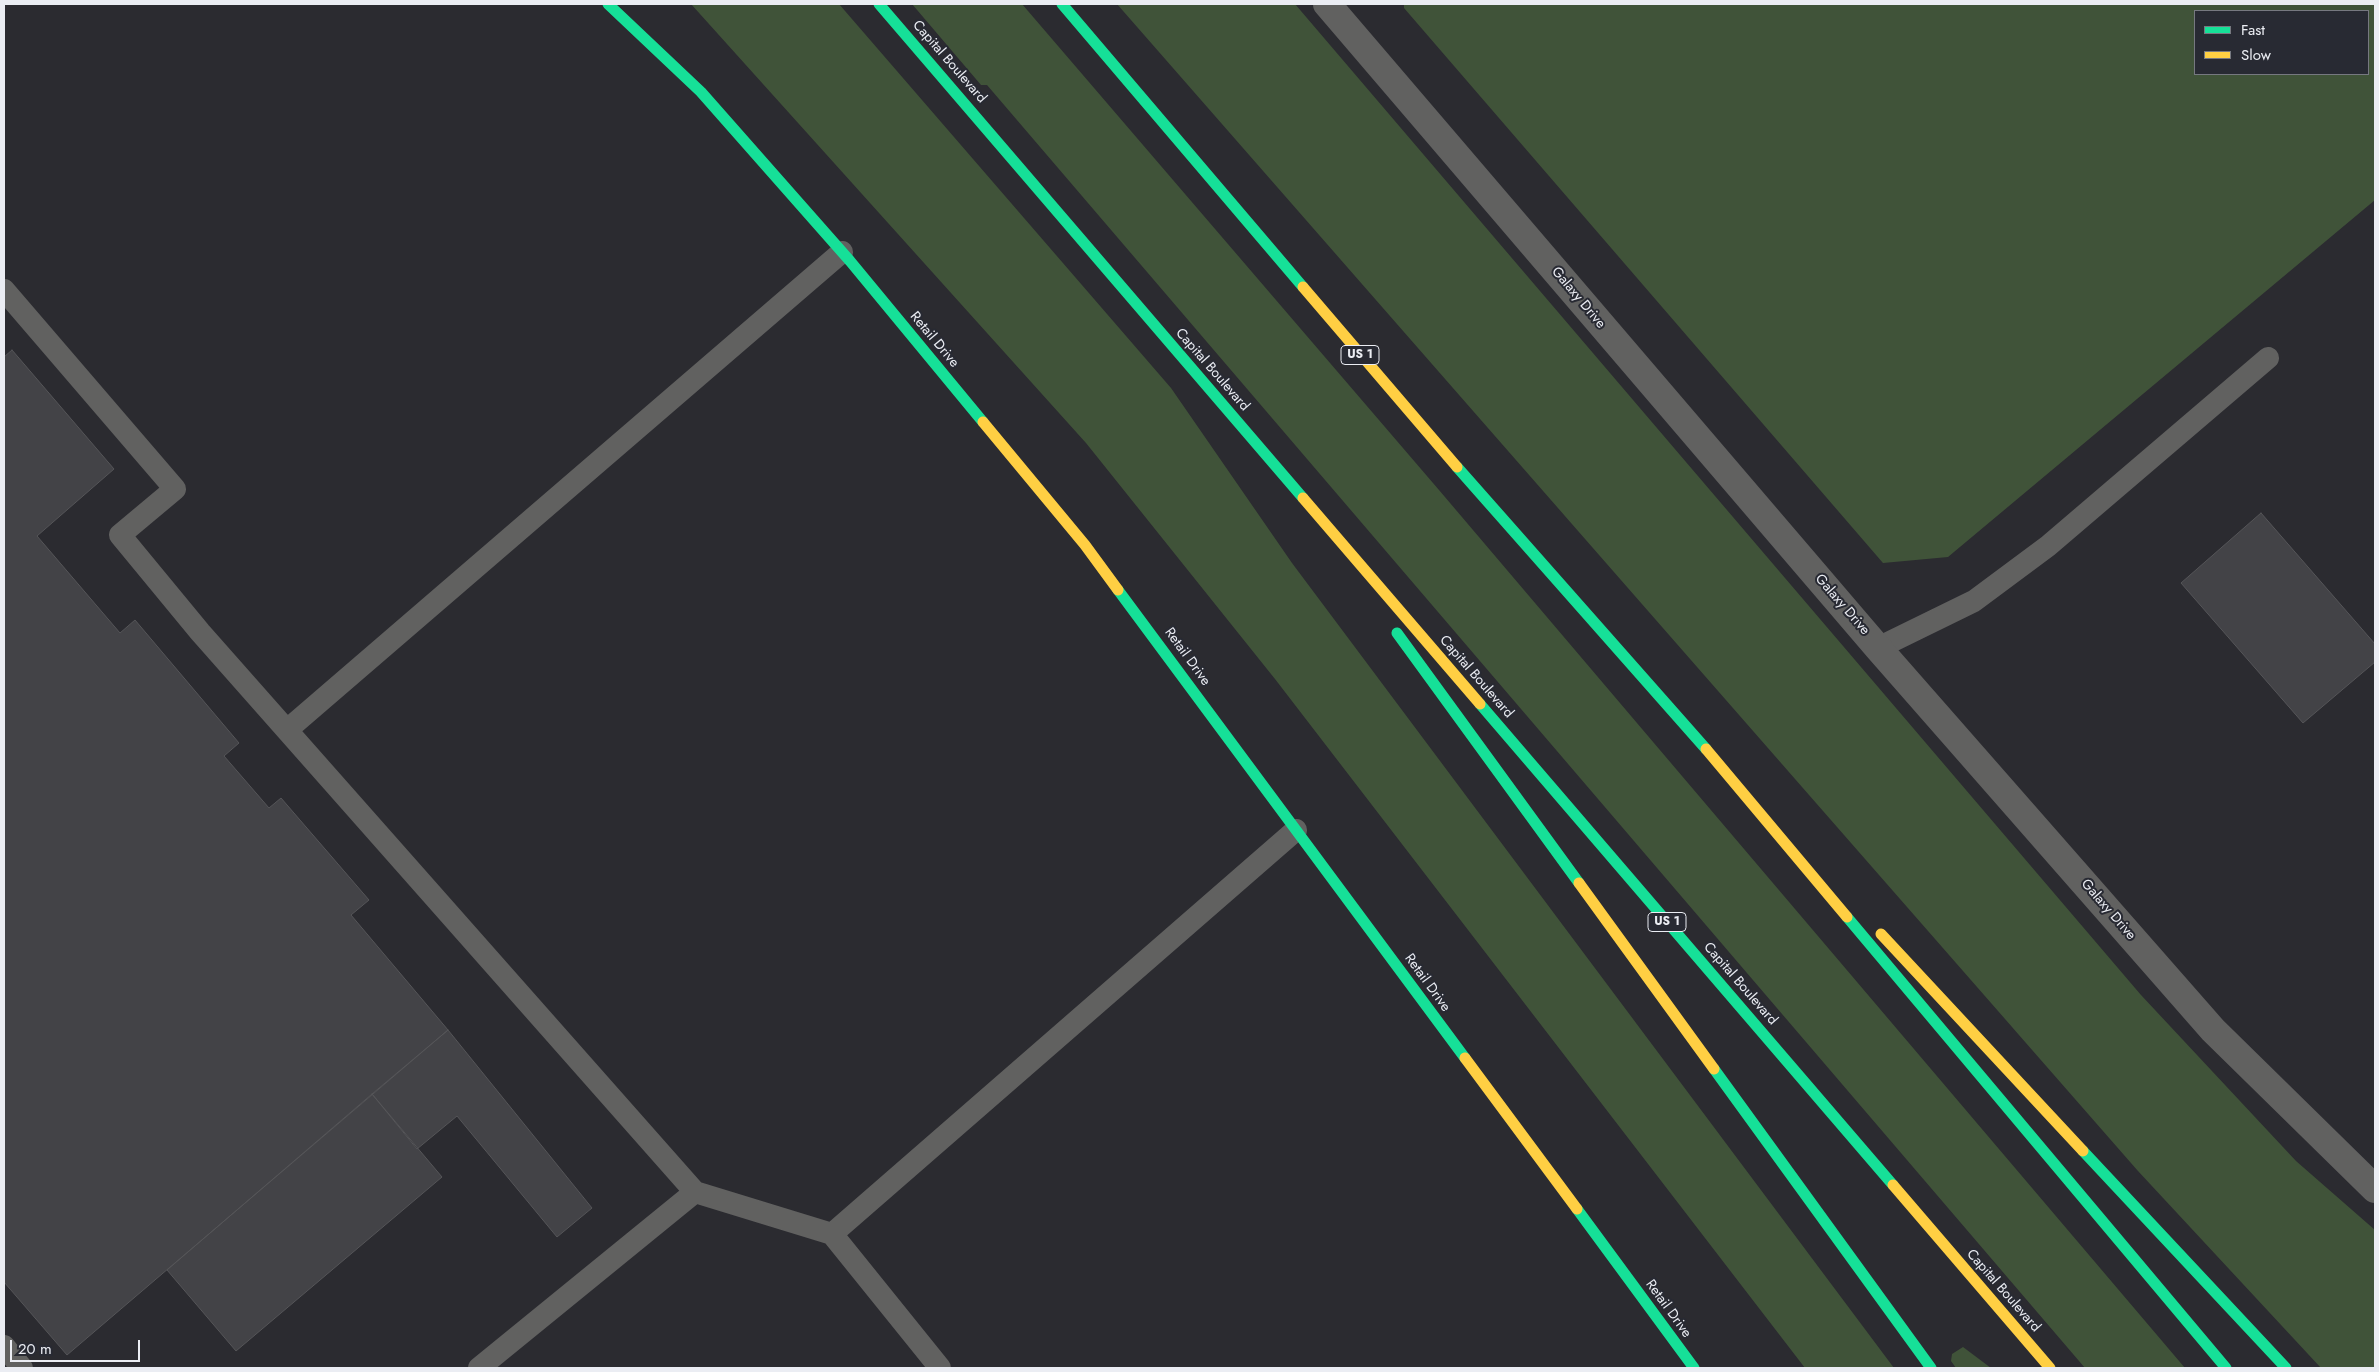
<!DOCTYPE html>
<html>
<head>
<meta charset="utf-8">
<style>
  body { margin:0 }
  #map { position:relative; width:2379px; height:1372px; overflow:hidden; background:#2b2b30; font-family:Jost,sans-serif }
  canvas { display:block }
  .frame { position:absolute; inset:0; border:5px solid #ebedf3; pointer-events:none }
  .legend { position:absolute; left:2194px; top:10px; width:175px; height:65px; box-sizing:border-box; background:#282a33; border:1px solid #767880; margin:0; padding:6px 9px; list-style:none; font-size:15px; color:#ebedf3 }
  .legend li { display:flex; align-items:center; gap:10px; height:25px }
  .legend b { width:25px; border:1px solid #767880 }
  .scale { position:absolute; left:10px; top:1340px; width:130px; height:22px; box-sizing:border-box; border:2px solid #ebedf3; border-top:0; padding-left:6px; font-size:15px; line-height:18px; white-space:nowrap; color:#ebedf3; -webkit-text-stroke:4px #282a33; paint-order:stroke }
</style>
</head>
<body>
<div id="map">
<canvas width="2379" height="1372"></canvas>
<div class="frame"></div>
<ul class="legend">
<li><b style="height:6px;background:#16e098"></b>Fast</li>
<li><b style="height:6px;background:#ffcf43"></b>Slow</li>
</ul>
<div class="scale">20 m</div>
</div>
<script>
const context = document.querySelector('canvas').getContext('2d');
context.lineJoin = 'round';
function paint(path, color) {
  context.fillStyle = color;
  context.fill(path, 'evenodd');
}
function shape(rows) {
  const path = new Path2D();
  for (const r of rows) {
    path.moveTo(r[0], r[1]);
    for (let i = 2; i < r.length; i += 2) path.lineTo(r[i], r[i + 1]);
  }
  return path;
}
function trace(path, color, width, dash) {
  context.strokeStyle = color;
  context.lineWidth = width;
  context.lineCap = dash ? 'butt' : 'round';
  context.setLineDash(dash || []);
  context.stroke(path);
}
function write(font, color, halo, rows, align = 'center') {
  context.font = font + ' Jost,sans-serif';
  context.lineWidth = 4;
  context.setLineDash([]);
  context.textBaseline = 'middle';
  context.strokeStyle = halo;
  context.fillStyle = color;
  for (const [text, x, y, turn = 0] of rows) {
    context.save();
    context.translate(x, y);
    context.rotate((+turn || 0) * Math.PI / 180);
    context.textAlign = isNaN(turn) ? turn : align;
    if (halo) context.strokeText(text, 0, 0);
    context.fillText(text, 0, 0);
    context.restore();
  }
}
const green = shape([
  [691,4,839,4,1171,388,1292,563,1894,1368,1805,1368,1275,679,1086,443],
  [912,4,1022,4,1439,490,2185,1368,2085,1368,987,85,981,85],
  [1117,4,1295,4,2141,995,2296,1161,2375,1230,2375,1368,2321,1368,2138,1171],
  [1404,4,2375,4,2375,200,1948,557,1883,563,1404,8],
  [2195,11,2368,11,2368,74,2195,74],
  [1963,1347,1991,1368,1956,1368,1951,1361,1952,1354]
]);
const building = shape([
  [12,350,114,469,37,536,120,633,135,620,239,743,224,756,269,808,281,798,369,900,351,915,448,1030,67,1355,4,1282,4,357,12,350],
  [2261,513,2375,644,2375,662,2303,723,2181,583,2261,513],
  [448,1030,592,1208,557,1237,457,1116,417,1149,372,1094,448,1030],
  [372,1094,442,1177,236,1351,167,1270,372,1094]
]);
const lane = shape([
  [4,290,175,489,120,535,200,632,695,1192,832,1234,940,1368],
  [1878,648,1974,601,2048,546,2268,358],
  [287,730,842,252],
  [832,1234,1296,830],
  [4,1346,22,1368],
  [479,1368,695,1192]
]);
const street = shape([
  [1327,4,1878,648,2213,1030,2375,1189]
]);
const fast = shape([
  [608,4,701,92,850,261,983,422],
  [879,4,1303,498],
  [1062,4,1303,287],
  [1457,467,1706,749],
  [1118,590,1465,1058],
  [1397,633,1579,883],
  [1480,704,1893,1185],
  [1847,917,2226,1368],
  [1714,1069,1931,1368],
  [2083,1151,2286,1368],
  [1577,1209,1694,1368]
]);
const slow = shape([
  [1303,287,1457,467],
  [983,422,1085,545,1118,590],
  [1303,498,1480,704],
  [1706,749,1847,917],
  [1579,883,1714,1069],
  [1881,934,2083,1151],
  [1465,1058,1577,1209],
  [1893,1185,2050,1368]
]);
const shields = [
  [1360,355,38],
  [1667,922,38]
];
const shieldNames = [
  ["US 1",1360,355],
  ["US 1",1667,922]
];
const streetNames = [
  ["Capital Boulevard",949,62,49],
  ["Galaxy Drive",1578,298,50],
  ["Retail Drive",934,340,50],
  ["Capital Boulevard",1212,370,49],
  ["Galaxy Drive",1842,605,49],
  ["Retail Drive",1187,657,54],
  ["Capital Boulevard",1476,677,49],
  ["Galaxy Drive",2108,910,49],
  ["Retail Drive",1427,983,54],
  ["Capital Boulevard",1740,984,49],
  ["Capital Boulevard",2003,1291,49],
  ["Retail Drive",1668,1309,54]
];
paint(green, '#405339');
paint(building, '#434347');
trace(building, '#555558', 1);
trace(lane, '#616160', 22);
trace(street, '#616160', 28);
trace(fast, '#16e098', 11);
trace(slow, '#ffcf43', 11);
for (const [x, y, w] of shields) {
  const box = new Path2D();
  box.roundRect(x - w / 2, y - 9.5, w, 19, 4);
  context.fillStyle = '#282a33';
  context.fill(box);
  trace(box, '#ebedf3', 1);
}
write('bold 12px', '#ebedf3', null, shieldNames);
write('14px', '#ebedf3', '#282a33', streetNames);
</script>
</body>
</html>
